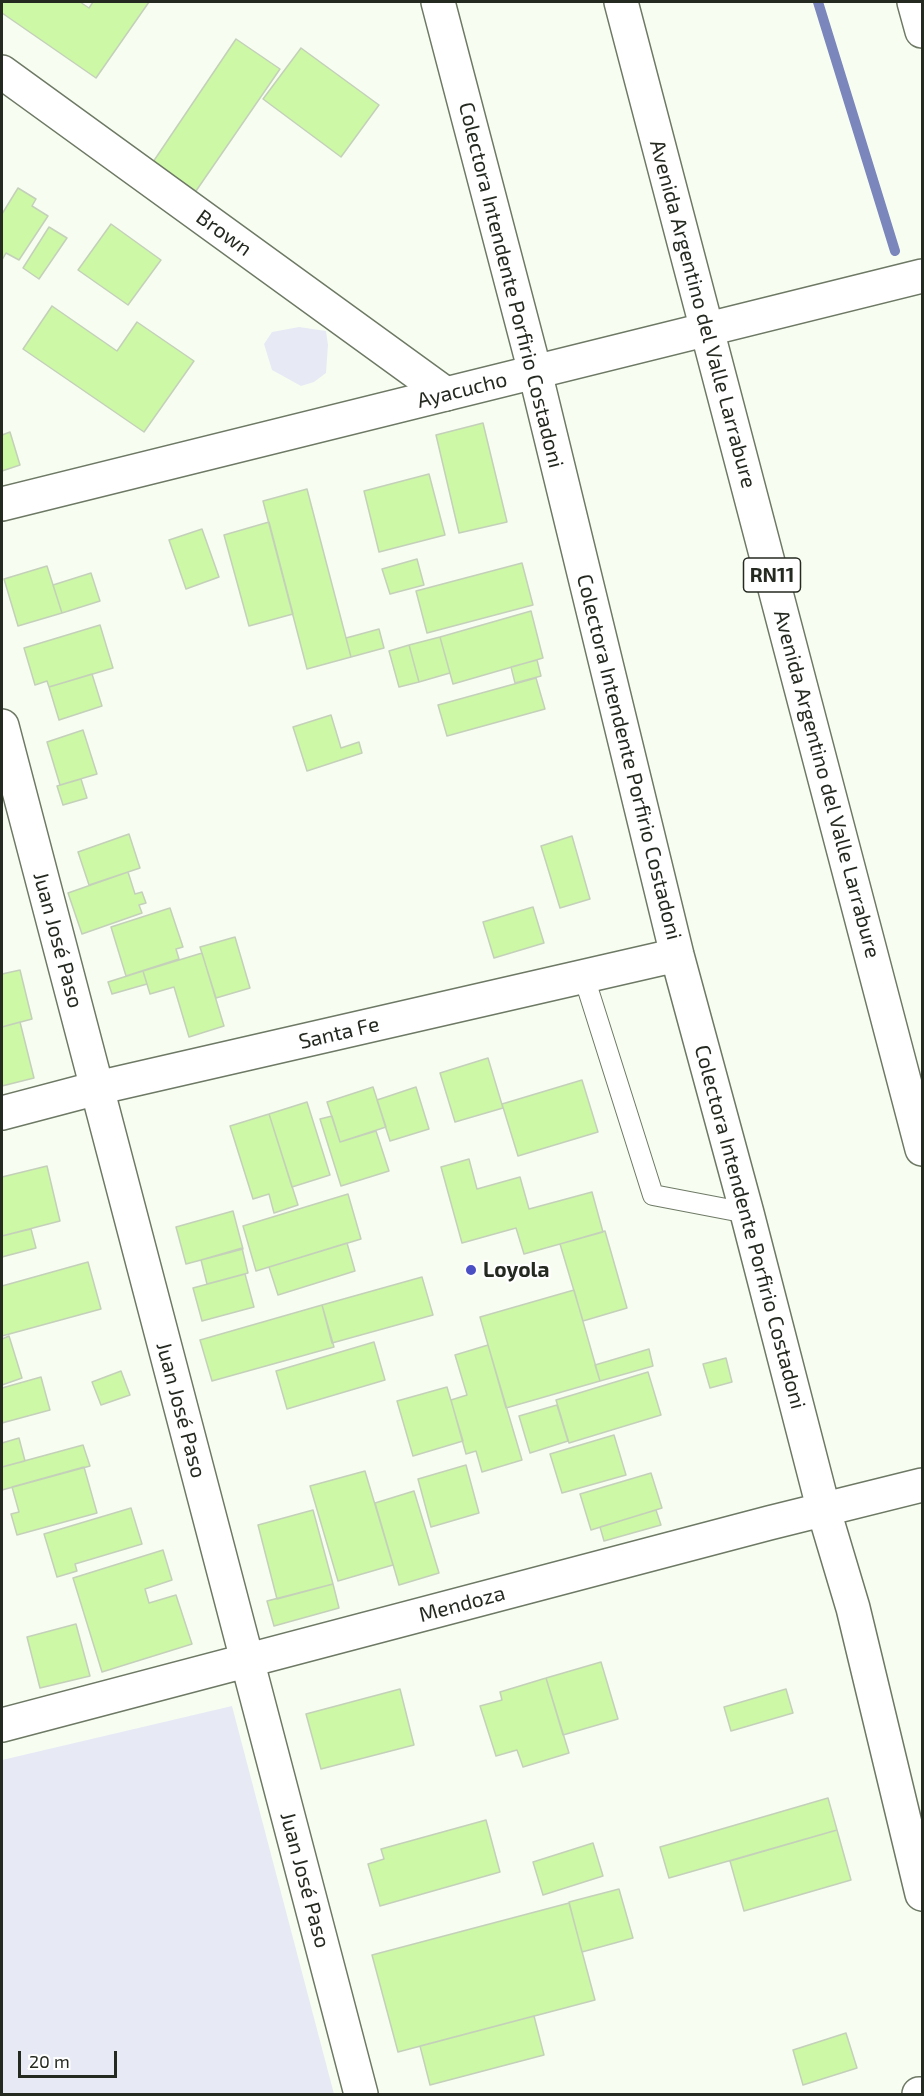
<!DOCTYPE html>
<html>
<head>
<meta charset="utf-8">
<style>
  body { margin:0 }
  #map { position:relative; width:924px; height:2096px; overflow:hidden; background:#f7fef1; font-family:"Exo 2",sans-serif }
  canvas { display:block }
  .frame { position:absolute; inset:0; border:3px solid #252a21; pointer-events:none }
  .scale { position:absolute; left:18px; top:2051px; width:99px; height:27px; box-sizing:border-box; border:3px solid #252a21; border-top:0; padding-left:8px; font-size:18px; line-height:21px; white-space:nowrap; color:#252a21; -webkit-text-stroke:4px #fff; paint-order:stroke }
</style>
</head>
<body>
<div id="map">
<canvas width="924" height="2096"></canvas>
<div class="frame"></div>
<div class="scale">20 m</div>
</div>
<script>
const context = document.querySelector('canvas').getContext('2d');
context.lineJoin = 'round';
function paint(path, color) {
  context.fillStyle = color;
  context.fill(path, 'evenodd');
}
function shape(rows) {
  const path = new Path2D();
  for (const r of rows) {
    path.moveTo(r[0], r[1]);
    for (let i = 2; i < r.length; i += 2) path.lineTo(r[i], r[i + 1]);
  }
  return path;
}
function trace(path, color, width, dash) {
  context.strokeStyle = color;
  context.lineWidth = width;
  context.lineCap = dash ? 'butt' : 'round';
  context.setLineDash(dash || []);
  context.stroke(path);
}
function write(font, color, halo, rows, align = 'center') {
  context.font = font + ' "Exo 2",sans-serif';
  context.lineWidth = 4.5;
  context.setLineDash([]);
  context.textBaseline = 'middle';
  context.strokeStyle = halo;
  context.fillStyle = color;
  for (const [text, x, y, turn = 0] of rows) {
    context.save();
    context.translate(x, y);
    context.rotate((+turn || 0) * Math.PI / 180);
    context.textAlign = isNaN(turn) ? turn : align;
    if (halo) context.strokeText(text, 0, 0);
    context.fillText(text, 0, 0);
    context.restore();
  }
}
const green = shape([
  [299,327,326,331,328,345,326,373,314,382,301,386,272,370,264,344,272,332],
  [232,1706,334,2094,2,2094,2,1760]
]);
const stream = shape([
  [818,2,895,251]
]);
const building = shape([
  [2,2,80,2,89,8,93,2,149,2,96,78,2,13,2,2],
  [236,39,280,69,196,191,153,162,236,39],
  [301,48,379,105,341,157,263,99,301,48],
  [18,188,36,199,32,206,48,216,19,260,6,253,2,260,2,214,18,188],
  [111,224,161,260,128,305,78,270,111,224],
  [49,227,67,238,39,279,23,268,49,227],
  [52,306,117,351,137,322,194,361,144,432,23,349,52,306],
  [483,423,507,522,459,533,436,435,483,423],
  [10,432,20,465,2,471,2,435,10,432],
  [429,474,445,535,379,552,364,491,429,474],
  [307,489,351,657,307,669,263,501,307,489],
  [269,522,293,614,249,626,224,535,269,522],
  [202,529,219,577,186,589,169,540,202,529],
  [417,559,424,585,390,594,382,569,417,559],
  [522,563,533,605,427,633,416,591,522,563],
  [47,566,62,613,18,626,4,579,47,566],
  [91,573,100,601,62,613,53,585,91,573],
  [531,611,543,658,453,684,440,637,531,611],
  [100,625,113,668,49,687,47,681,35,685,24,648,100,625],
  [379,629,384,648,351,657,346,638,379,629],
  [440,637,450,673,419,682,409,645,440,637],
  [409,645,419,682,399,687,389,651,409,645],
  [537,660,541,676,515,683,511,667,537,660],
  [92,674,102,706,59,720,49,687,92,674],
  [536,678,545,709,447,736,438,705,536,678],
  [331,715,341,748,359,742,362,753,307,771,293,727,331,715],
  [83,730,97,774,60,785,47,742,83,730],
  [81,779,87,798,63,805,57,786,81,779],
  [129,834,140,868,89,885,78,852,129,834],
  [572,836,590,899,560,908,541,846,572,836],
  [128,872,135,894,142,892,146,903,139,905,142,913,82,934,68,893,128,872],
  [533,907,544,943,494,958,483,922,533,907],
  [170,908,183,947,176,949,179,959,126,976,111,927,170,908],
  [235,937,250,988,216,998,200,947,235,937],
  [202,953,224,1026,189,1037,174,987,150,994,143,971,202,953],
  [20,970,32,1019,2,1027,2,974,20,970],
  [143,971,147,984,112,994,108,982,143,971],
  [20,1022,34,1078,2,1086,2,1027,20,1022],
  [488,1058,503,1108,455,1122,440,1073,488,1058],
  [582,1080,598,1132,518,1156,502,1104,582,1080],
  [373,1087,386,1127,340,1142,327,1102,373,1087],
  [416,1087,429,1129,390,1141,377,1100,416,1087],
  [307,1102,330,1175,292,1187,269,1114,307,1102],
  [269,1114,298,1205,274,1213,269,1194,253,1199,230,1126,269,1114],
  [332,1116,340,1142,376,1131,389,1171,341,1186,320,1119,332,1116],
  [469,1159,477,1189,520,1177,529,1209,592,1192,603,1232,524,1254,516,1228,462,1243,441,1167,469,1159],
  [47,1166,60,1221,2,1236,2,1177,47,1166],
  [348,1194,361,1239,256,1271,243,1226,348,1194],
  [233,1211,243,1249,186,1264,176,1227,233,1211],
  [31,1229,36,1248,2,1257,2,1236,31,1229],
  [605,1231,627,1308,583,1321,560,1244,605,1231],
  [347,1243,355,1271,278,1295,269,1267,347,1243],
  [242,1248,248,1273,207,1284,201,1260,242,1248],
  [88,1262,101,1309,2,1336,2,1286,88,1262],
  [245,1274,254,1307,202,1321,193,1288,245,1274],
  [422,1277,433,1315,332,1343,322,1305,422,1277],
  [574,1290,600,1381,506,1408,480,1317,574,1290],
  [322,1305,334,1347,212,1381,200,1340,322,1305],
  [9,1336,22,1378,2,1385,2,1339,9,1336],
  [374,1342,385,1380,287,1409,276,1371,374,1342],
  [488,1345,522,1460,482,1472,476,1451,466,1454,451,1400,467,1395,455,1355,488,1345],
  [649,1349,653,1366,600,1381,595,1365,649,1349],
  [726,1358,732,1382,710,1388,703,1364,726,1358],
  [121,1371,130,1395,101,1405,92,1382,121,1371],
  [648,1372,661,1415,569,1443,556,1400,648,1372],
  [41,1377,50,1410,2,1423,2,1388,41,1377],
  [447,1387,463,1441,413,1456,397,1401,447,1387],
  [557,1405,568,1441,530,1453,519,1416,557,1405],
  [614,1435,626,1475,562,1493,550,1454,614,1435],
  [19,1438,25,1461,2,1467,2,1443,19,1438],
  [83,1445,90,1466,2,1490,2,1467,83,1445],
  [466,1465,479,1513,431,1527,418,1479,466,1465],
  [84,1467,97,1513,17,1535,11,1514,19,1512,12,1487,84,1467],
  [365,1471,393,1565,338,1581,310,1486,365,1471],
  [651,1473,662,1508,591,1530,580,1494,651,1473],
  [414,1491,439,1573,399,1585,375,1503,414,1491],
  [131,1508,142,1544,75,1564,77,1571,57,1577,44,1534,131,1508],
  [313,1510,333,1584,277,1599,258,1525,313,1510],
  [656,1510,661,1525,604,1541,600,1527,656,1510],
  [163,1550,172,1580,145,1589,149,1603,176,1595,192,1644,102,1672,73,1578,163,1550],
  [333,1584,339,1608,274,1626,267,1601,333,1584],
  [76,1624,90,1676,40,1688,27,1637,76,1624],
  [601,1662,618,1719,563,1735,546,1678,601,1662],
  [546,1678,569,1753,523,1767,517,1750,496,1756,480,1706,502,1700,500,1692,546,1678],
  [400,1689,414,1745,321,1769,306,1714,400,1689],
  [786,1689,793,1713,731,1731,724,1707,786,1689],
  [828,1798,837,1830,669,1878,660,1847,828,1798],
  [486,1820,500,1872,380,1906,368,1864,384,1859,381,1849,486,1820],
  [837,1830,851,1880,744,1911,730,1861,837,1830],
  [593,1843,603,1876,543,1895,533,1862,593,1843],
  [619,1889,633,1938,582,1952,569,1902,619,1889],
  [569,1903,595,2000,398,2052,372,1955,569,1903],
  [534,2016,544,2055,430,2085,420,2046,534,2016],
  [846,2033,857,2068,803,2085,793,2050,846,2033]
]);
const lane = shape([
  [584,977,653,1195,747,1213]
]);
const street = shape([
  [438,2,535,372,677,955,747,1213,824,1511,853,1608,922,1894],
  [2,72,446,394],
  [2,726,361,2094],
  [2,1113,97,1088,677,955],
  [2,1725,769,1523,922,1485],
  [919,2094,922,2094]
]);
const secondary = shape([
  [914,2,922,31],
  [2,504,922,276]
]);
const highway = shape([
  [621,2,922,1149]
]);
const markers = [
  [471,1270,6,"#4a4fc4"]
];
const shields = [
  [772,575,57]
];
const shieldNames = [
  ["RN11",772,575]
];
const streetNames = [
  ["Brown",224,233,36],
  ["Colectora Intendente Porfirio Costadoni",511,285,76],
  ["Avenida Argentino del Valle Larrabure",703,314,75],
  ["Ayacucho",462,390,-14],
  ["Colectora Intendente Porfirio Costadoni",629,757,76],
  ["Avenida Argentino del Valle Larrabure",827,784,75],
  ["Juan José Paso",58,940,75],
  ["Santa Fe",339,1033,-13],
  ["Colectora Intendente Porfirio Costadoni",750,1227,75],
  ["Juan José Paso",181,1410,75],
  ["Mendoza",462,1604,-15],
  ["Juan José Paso",305,1880,75]
];
const poiNames = [
  ["Loyola",483,1270]
];
paint(green, '#e7eaf5');
trace(stream, '#7b86bc', 10);
paint(building, '#cdf8a5');
trace(building, '#c4d0ba', 1.5);
trace(lane, '#6e7965', 22);
trace(street, '#6e7965', 36);
trace(secondary, '#6e7965', 36);
trace(highway, '#6e7965', 36);
trace(lane, '#fff', 20);
trace(street, '#fff', 33);
trace(secondary, '#fff', 33);
trace(highway, '#fff', 33);
for (const [x, y, r, color] of markers) {
  const dot = new Path2D();
  dot.arc(x, y, r, 0, 2 * Math.PI);
  context.fillStyle = color;
  context.fill(dot);
  trace(dot, '#fff', 2);
}
for (const [x, y, w] of shields) {
  const box = new Path2D();
  box.roundRect(x - w / 2, y - 17, w, 34, 4.5);
  context.fillStyle = '#fff';
  context.fill(box);
  trace(box, '#252a21', 1.5);
}
write('bold 20px', '#252a21', null, shieldNames);
write('21px', '#252a21', '#fff', streetNames);
write('bold 21px', '#252a21', '#fff', poiNames, 'left');
</script>
</body>
</html>
